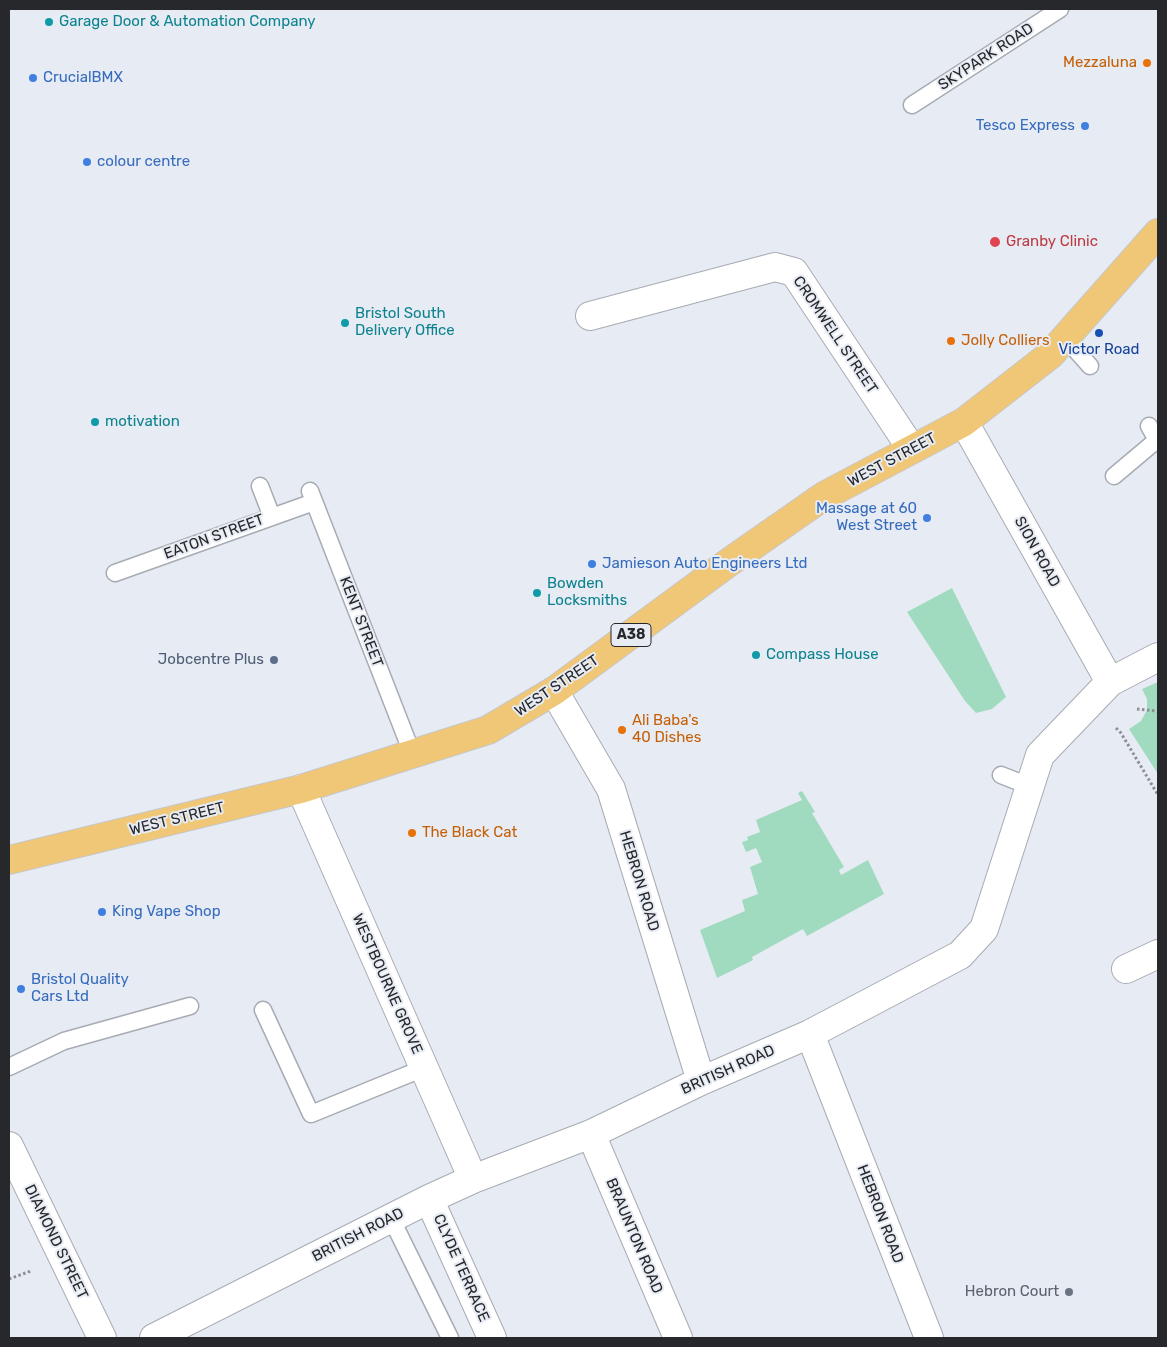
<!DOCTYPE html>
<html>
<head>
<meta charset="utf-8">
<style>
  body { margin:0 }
  #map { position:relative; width:1167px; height:1347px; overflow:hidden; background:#e7ebf3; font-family:Rubik,sans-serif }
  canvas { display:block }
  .frame { position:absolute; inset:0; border:10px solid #27282b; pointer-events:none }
</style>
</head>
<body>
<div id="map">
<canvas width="1167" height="1347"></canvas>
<div class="frame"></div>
</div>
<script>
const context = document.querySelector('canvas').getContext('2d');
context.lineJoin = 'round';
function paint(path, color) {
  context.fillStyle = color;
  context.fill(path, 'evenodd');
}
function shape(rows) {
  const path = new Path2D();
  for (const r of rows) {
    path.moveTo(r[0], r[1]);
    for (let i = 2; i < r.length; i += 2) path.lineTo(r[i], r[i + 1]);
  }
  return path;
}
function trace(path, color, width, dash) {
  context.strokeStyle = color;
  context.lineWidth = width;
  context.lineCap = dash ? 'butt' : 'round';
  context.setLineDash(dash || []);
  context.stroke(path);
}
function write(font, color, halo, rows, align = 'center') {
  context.font = font + ' Rubik,sans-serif';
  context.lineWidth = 4;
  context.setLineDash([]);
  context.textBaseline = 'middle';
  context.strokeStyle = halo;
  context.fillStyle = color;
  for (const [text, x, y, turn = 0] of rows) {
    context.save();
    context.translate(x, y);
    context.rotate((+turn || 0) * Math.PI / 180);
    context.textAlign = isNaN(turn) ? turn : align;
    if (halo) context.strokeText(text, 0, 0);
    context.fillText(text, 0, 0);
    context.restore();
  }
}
const green = shape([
  [952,588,1006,697,992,709,976,713,965,701,907,612],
  [1158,682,1158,774,1129,729,1141,721,1147,710,1147,699,1142,689],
  [802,791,815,812,812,813,844,867,839,870,841,875,868,860,884,894,807,936,803,929,752,957,753,960,717,978,700,930,745,911,742,900,758,894,750,867,762,862,756,848,746,852,742,842,748,840,747,837,760,832,756,820,802,800,798,793]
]);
const path = shape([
  [1137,709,1158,711],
  [1116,728,1121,733,1158,795],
  [9,1279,31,1271]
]);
const service = shape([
  [912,105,1060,9],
  [1065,338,1090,366],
  [1149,426,1157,440],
  [1114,476,1158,439],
  [260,486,272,517],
  [310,491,412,753],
  [115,573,314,502],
  [1001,775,1029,786],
  [263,1010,311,1114,424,1068],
  [9,1067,64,1041,190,1006],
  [391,1218,450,1338]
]);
const minor = shape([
  [590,316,775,267,794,272,911,448],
  [964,422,1110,682],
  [554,691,611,789,701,1081],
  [301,789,473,1179],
  [1126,969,1158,954],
  [810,1034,929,1338],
  [591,1134,678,1338],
  [9,1146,102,1338],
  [429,1199,492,1338],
  [154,1338,429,1199,473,1179,591,1134,701,1081,810,1034,960,955,984,929,1040,755,1110,682,1158,657]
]);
const trunk = shape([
  [9,860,301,789,488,730,554,691,728,563,824,496,964,422,1050,355,1158,233]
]);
const markers = [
  [49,22,5,"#0f9aa8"],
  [1147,63,5,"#e8710a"],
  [33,78,5,"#3f7fe0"],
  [1085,126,5,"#3f7fe0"],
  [87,162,5,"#3f7fe0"],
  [995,242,6,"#e0444e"],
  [345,323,5,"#0f9aa8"],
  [1099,333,5,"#1a4fb4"],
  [951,341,5,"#e8710a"],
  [95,422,5,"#0f9aa8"],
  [927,518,5,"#3f7fe0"],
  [592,564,5,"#3f7fe0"],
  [537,593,5,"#0f9aa8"],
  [756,655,5,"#0f9aa8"],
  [274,660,5,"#5c6f8a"],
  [622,730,5,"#e8710a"],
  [412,833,5,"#e8710a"],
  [102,912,5,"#3f7fe0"],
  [21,989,5,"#3f7fe0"],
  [1069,1292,5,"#6b7280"]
];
const shields = [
  [631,635,40]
];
const shieldNames = [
  ["A38",631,635]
];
const cultureNames = [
  ["Garage Door & Automation Company",59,22],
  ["Bristol South",355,314],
  ["Delivery Office",355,331],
  ["motivation",105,422],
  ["Bowden",547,584],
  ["Locksmiths",547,601],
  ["Compass House",766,655]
];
const streetNames = [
  ["SKYPARK ROAD",986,57,-33],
  ["CROMWELL STREET",835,335,56],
  ["WEST STREET",892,460,-28],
  ["EATON STREET",214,537,-20],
  ["SION ROAD",1037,552,61],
  ["KENT STREET",361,622,69],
  ["WEST STREET",557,686,-34],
  ["WEST STREET",177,819,-14],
  ["HEBRON ROAD",639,881,73],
  ["WESTBOURNE GROVE",387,984,66],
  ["BRITISH ROAD",728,1070,-24],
  ["HEBRON ROAD",880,1214,69],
  ["BRITISH ROAD",358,1235,-27],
  ["BRAUNTON ROAD",634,1236,67],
  ["DIAMOND STREET",56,1242,64],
  ["CLYDE TERRACE",461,1268,66]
];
const foodNames = [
  ["Mezzaluna",1137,63,"right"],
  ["Jolly Colliers",961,341],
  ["Ali Baba's",632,721],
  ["40 Dishes",632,738],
  ["The Black Cat",422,833]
];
const shopNames = [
  ["CrucialBMX",43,78],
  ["Tesco Express",1075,126,"right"],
  ["colour centre",97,162],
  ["Massage at 60",917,509,"right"],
  ["West Street",917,526,"right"],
  ["Jamieson Auto Engineers Ltd",602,564],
  ["King Vape Shop",112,912],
  ["Bristol Quality",31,980],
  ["Cars Ltd",31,997]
];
const healthNames = [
  ["Granby Clinic",1006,242]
];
const transitNames = [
  ["Victor Road",1099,350]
];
const serviceNames = [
  ["Jobcentre Plus",264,660]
];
const worshipNames = [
  ["Hebron Court",1059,1292]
];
paint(green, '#a1dbbf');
trace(service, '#a7abb3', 19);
trace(minor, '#a7abb3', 30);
trace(trunk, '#c7c7c8', 30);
trace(path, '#8d8f95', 3, [2.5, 2.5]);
trace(service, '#fff', 16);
trace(minor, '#fff', 28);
trace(trunk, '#f0c776', 28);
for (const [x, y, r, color] of markers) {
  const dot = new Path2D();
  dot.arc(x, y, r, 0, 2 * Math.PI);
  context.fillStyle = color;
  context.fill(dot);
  trace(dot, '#e7ebf3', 2);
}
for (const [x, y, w] of shields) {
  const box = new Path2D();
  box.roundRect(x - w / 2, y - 11.5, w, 23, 4);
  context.fillStyle = '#e7ebf3';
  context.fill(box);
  trace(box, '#27282b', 1);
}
write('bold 14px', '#27282b', null, shieldNames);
write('15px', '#0d838f', '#e7ebf3', cultureNames, 'left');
write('15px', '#27282b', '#e7ebf3', streetNames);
write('15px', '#c56008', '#e7ebf3', foodNames, 'left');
write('15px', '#366cbe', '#e7ebf3', shopNames, 'left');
write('15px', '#be3a42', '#e7ebf3', healthNames, 'left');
write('15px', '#164399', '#e7ebf3', transitNames);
write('15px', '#4e5e75', '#e7ebf3', serviceNames, 'right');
write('15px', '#5b616d', '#e7ebf3', worshipNames, 'right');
</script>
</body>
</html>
